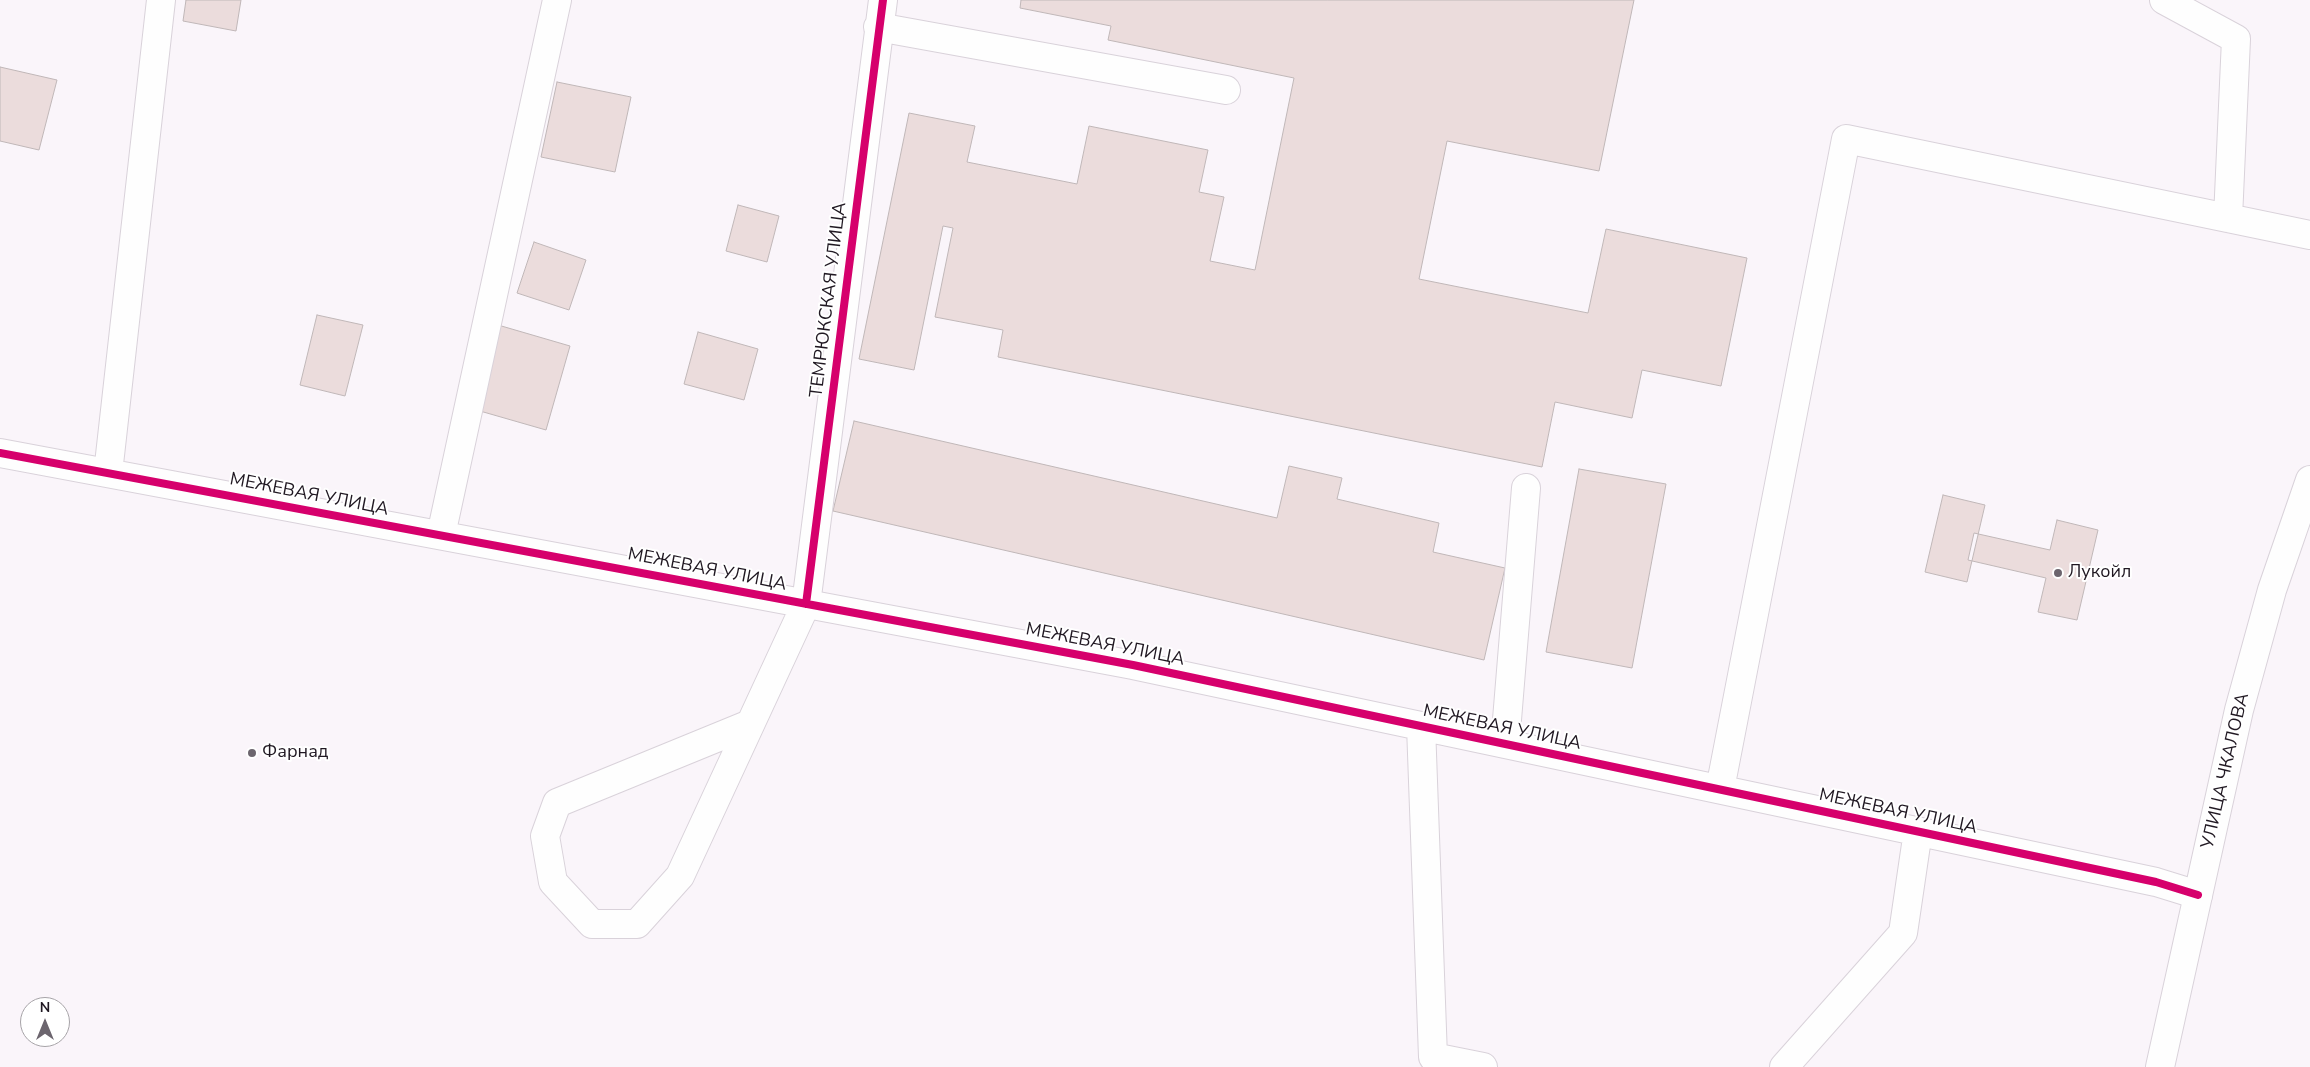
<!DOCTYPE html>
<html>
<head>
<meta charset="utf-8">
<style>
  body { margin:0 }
  #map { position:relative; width:2310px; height:1067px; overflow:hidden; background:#faf5fa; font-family:"Nunito Sans",sans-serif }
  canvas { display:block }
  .north { position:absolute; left:20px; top:997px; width:50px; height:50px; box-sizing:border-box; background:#fff; border:1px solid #a6a3a7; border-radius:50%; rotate:0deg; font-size:14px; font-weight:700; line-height:20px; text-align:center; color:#201822 }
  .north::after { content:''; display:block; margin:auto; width:18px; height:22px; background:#6c656e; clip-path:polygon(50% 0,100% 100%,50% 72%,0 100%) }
</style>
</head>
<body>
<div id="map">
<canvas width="2310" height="1067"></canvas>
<div class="north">N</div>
</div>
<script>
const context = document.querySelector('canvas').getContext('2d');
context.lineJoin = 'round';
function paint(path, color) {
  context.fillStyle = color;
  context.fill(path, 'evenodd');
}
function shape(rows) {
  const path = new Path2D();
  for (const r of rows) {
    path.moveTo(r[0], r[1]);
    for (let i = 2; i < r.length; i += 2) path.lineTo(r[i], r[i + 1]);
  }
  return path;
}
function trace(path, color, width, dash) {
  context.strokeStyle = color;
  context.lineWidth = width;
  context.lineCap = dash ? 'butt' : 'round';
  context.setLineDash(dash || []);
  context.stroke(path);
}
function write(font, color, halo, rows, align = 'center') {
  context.font = font + ' "Nunito Sans",sans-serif';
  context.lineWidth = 4;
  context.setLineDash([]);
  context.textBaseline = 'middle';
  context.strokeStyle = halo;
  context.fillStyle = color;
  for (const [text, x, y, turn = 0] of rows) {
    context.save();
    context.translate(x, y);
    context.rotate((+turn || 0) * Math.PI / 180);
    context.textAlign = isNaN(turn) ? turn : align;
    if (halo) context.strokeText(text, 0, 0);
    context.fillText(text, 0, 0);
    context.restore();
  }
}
const building = shape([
  [186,0,241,0,236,31,183,21,186,0],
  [1021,0,1634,0,1599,171,1447,141,1419,279,1588,313,1606,229,1747,258,1721,386,1642,370,1632,418,1555,402,1542,467,998,357,1003,330,935,317,953,228,943,226,914,370,859,359,909,113,975,126,967,162,1077,184,1089,126,1208,150,1199,192,1224,197,1210,261,1255,270,1294,78,1108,40,1111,26,1020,8,1021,0],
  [0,67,57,80,39,150,0,141,0,67],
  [557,82,631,97,615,172,541,157,557,82],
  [738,205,779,216,767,262,726,251,738,205],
  [534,242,586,260,569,310,517,293,534,242],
  [317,315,363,325,345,396,300,385,317,315],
  [498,325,570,346,546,430,473,409,498,325],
  [698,332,758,349,744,400,684,384,698,332],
  [854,421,1277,518,1289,466,1342,478,1337,499,1439,523,1433,552,1505,568,1484,660,833,511,854,421],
  [1579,469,1666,484,1632,668,1546,652,1579,469],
  [1943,495,1985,505,1967,582,1925,572,1943,495],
  [2057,520,2098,530,2077,620,2038,612,2046,578,1968,560,1974,533,2050,550,2057,520]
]);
const minor = shape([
  [2164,0,2236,39,2228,218],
  [878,27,1226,90],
  [0,453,1133,665,2156,882,2198,895],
  [108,473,161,0],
  [441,535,557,0],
  [750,724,557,803,545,836,553,882,592,924,637,924,680,876,806,604,883,0],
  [1421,726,1433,1057,1483,1067],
  [1505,744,1526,488],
  [1720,789,1846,139,2310,235],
  [1784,1067,1903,933,1918,831]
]);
const major = shape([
  [2160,1067,2239,710,2272,590,2310,480]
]);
const cycleway = shape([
  [0,453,1133,665,2156,882,2198,895],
  [806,604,883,0]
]);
const markers = [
  [2058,573,5,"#6c656e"],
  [252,753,5,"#6c656e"]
];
const streetNames = [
  ["ТЕМРЮКСКАЯ УЛИЦА",829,300,-83],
  ["МЕЖЕВАЯ УЛИЦА",309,495,11],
  ["МЕЖЕВАЯ УЛИЦА",707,570,11],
  ["МЕЖЕВАЯ УЛИЦА",1105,645,11],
  ["МЕЖЕВАЯ УЛИЦА",1502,728,12],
  ["УЛИЦА ЧКАЛОВА",2226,771,-77],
  ["МЕЖЕВАЯ УЛИЦА",1898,812,12]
];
const poiNames = [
  ["Лукойл",2068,573],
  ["Фарнад",262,753]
];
paint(building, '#ebdcdc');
trace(building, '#c0b7b8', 1);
trace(minor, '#d9d2da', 30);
trace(major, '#d9d2da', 30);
trace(minor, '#fefefe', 28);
trace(major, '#fefefe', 28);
trace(cycleway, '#d6006c', 8);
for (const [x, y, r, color] of markers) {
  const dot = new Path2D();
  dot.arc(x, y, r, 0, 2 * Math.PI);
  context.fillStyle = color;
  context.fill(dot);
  trace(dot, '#fff', 2);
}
write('18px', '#201822', '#fff', streetNames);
write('18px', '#201822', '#fff', poiNames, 'left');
</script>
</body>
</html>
